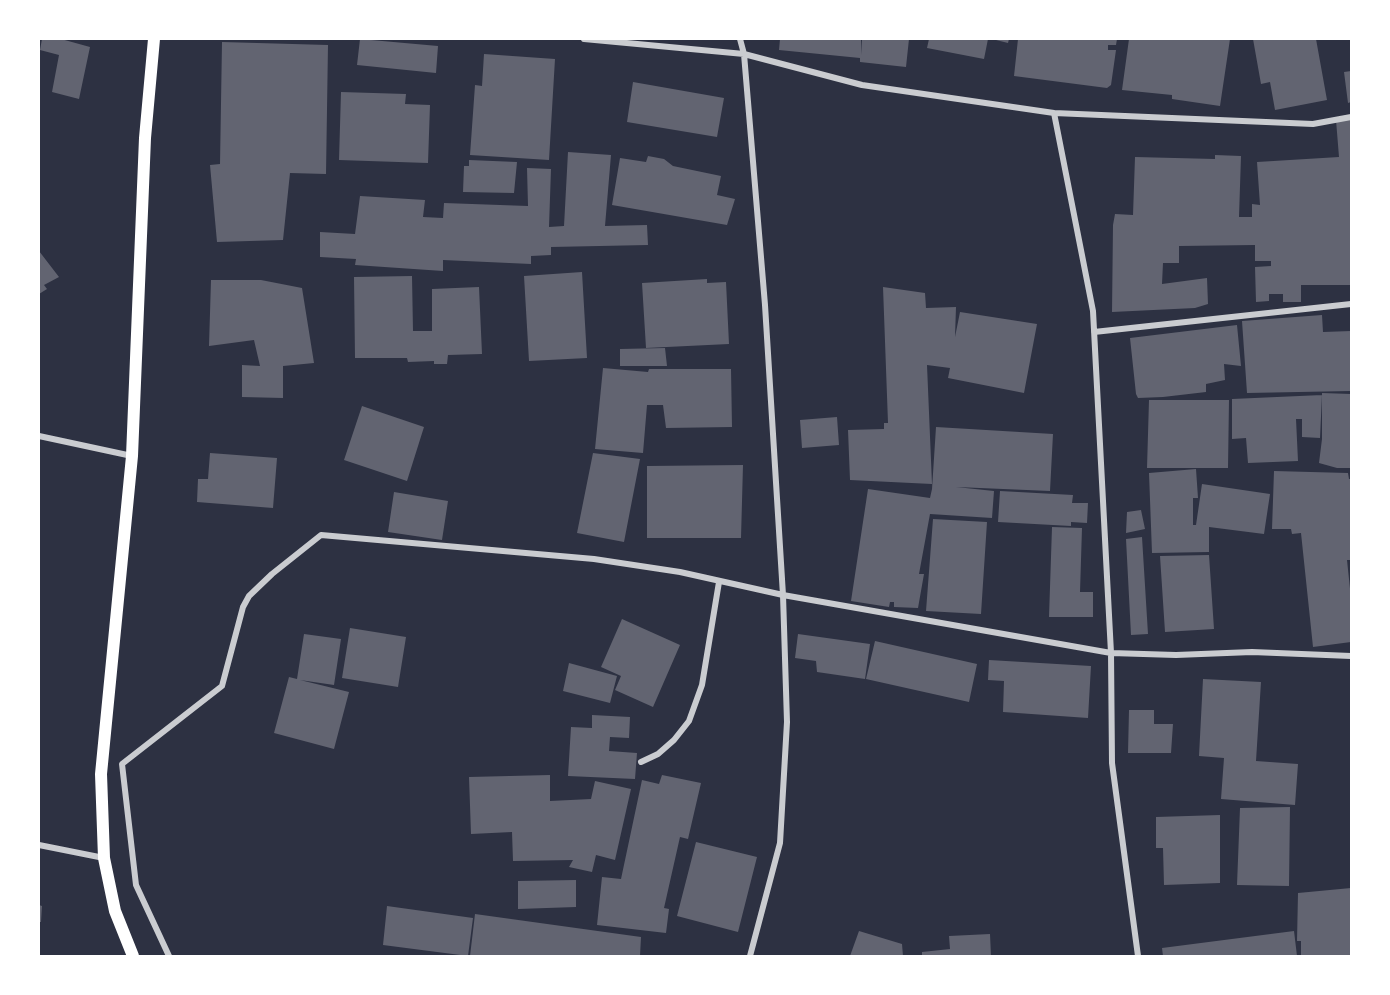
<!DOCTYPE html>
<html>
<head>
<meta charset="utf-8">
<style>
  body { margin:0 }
  #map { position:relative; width:1390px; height:995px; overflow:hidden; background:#2d3142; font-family:"Nunito Sans",sans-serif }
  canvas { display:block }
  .frame { position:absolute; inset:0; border:40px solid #fff; pointer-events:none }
</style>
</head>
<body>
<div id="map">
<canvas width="1390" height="995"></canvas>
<div class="frame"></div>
</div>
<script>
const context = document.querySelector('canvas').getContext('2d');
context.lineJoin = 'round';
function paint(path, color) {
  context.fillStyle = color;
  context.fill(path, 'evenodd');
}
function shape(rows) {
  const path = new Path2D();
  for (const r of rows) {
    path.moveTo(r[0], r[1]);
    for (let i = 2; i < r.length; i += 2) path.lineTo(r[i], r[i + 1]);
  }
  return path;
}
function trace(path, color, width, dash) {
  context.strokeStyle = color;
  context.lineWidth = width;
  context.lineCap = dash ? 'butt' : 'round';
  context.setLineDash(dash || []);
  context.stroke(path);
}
const building = shape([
  [42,39,61,39,90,47,79,99,52,92,59,55,40,50],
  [360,39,438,46,436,73,357,65],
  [780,39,861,39,861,55,862,39,909,39,906,67,860,62,860,58,779,50],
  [929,39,988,39,984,59,927,48],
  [992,39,1009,39,1008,43],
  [1018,39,1117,39,1116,45,1108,45,1108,50,1116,50,1111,85,1107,88,1014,76],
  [1129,39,1230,39,1220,106,1172,99,1172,95,1122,90],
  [1253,39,1316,39,1327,100,1275,110,1270,82,1261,84],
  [222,42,328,45,326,174,290,173,283,240,217,242,210,165,220,164],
  [484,54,555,59,549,160,470,155,475,85,482,86],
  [1351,71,1351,102,1348,103,1344,72],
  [633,82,724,98,717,137,627,122],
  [341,92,406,94,405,104,430,105,428,163,339,160],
  [1351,119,1351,285,1301,285,1301,302,1283,302,1283,294,1269,294,1269,301,1256,302,1255,267,1271,266,1271,261,1255,261,1255,245,1179,246,1179,263,1163,263,1162,284,1207,278,1208,304,1195,308,1112,312,1113,225,1115,214,1133,215,1135,157,1215,159,1215,155,1241,156,1239,217,1252,217,1252,204,1260,205,1257,162,1339,157,1336,120],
  [568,152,611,155,605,226,647,225,648,245,551,247,551,255,531,256,531,264,443,260,443,271,355,265,356,259,320,257,320,232,355,234,360,196,425,200,423,217,443,218,444,203,528,206,527,168,551,169,549,227,564,226],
  [648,156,664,159,673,166,721,176,717,195,735,199,727,225,612,205,620,158,646,162],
  [469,160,517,162,514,193,463,192,464,166,469,166],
  [39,251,59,277,44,285,47,289,39,294],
  [582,272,587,358,529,361,524,276],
  [412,276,413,331,432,331,432,289,479,287,482,354,448,355,447,364,434,364,434,361,408,362,407,358,355,358,354,277],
  [707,279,707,283,726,282,729,344,646,348,642,283],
  [211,280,261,280,302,288,314,363,283,366,283,398,242,397,242,365,260,366,254,340,209,346],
  [883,287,925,293,926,308,956,307,955,337,960,312,1037,324,1024,393,948,378,950,368,927,365,932,484,850,480,848,430,884,429,884,423,888,423],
  [1322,315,1323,332,1351,331,1351,391,1247,393,1242,321],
  [1237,325,1241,366,1224,364,1225,380,1206,384,1206,392,1163,397,1138,398,1136,394,1130,338],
  [665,348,667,366,620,366,620,349],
  [603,368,648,372,649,369,731,369,732,427,666,428,663,405,647,405,643,453,595,449],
  [1322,393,1351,394,1351,468,1337,468,1319,463,1322,439],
  [1322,395,1320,438,1302,437,1302,419,1296,419,1298,461,1248,463,1246,438,1232,439,1232,399],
  [1149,400,1229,400,1228,468,1147,468],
  [362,406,424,427,407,481,344,460],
  [837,417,839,445,802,448,800,420],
  [936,427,1053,434,1050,491,956,487,994,491,992,518,930,514,919,574,924,574,918,608,894,607,894,602,890,602,889,607,851,601,868,489,930,498,932,489],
  [210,453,277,458,273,508,197,502,198,479,208,479],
  [593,453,640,459,624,542,577,533],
  [743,465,741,538,647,538,647,466],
  [1196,469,1198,498,1193,498,1193,525,1196,525,1202,484,1270,494,1264,534,1209,527,1209,552,1152,553,1149,473],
  [1274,471,1348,473,1349,479,1351,479,1351,560,1347,560,1351,598,1351,642,1313,647,1301,533,1292,534,1291,529,1272,529],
  [1000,491,1073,495,1072,503,1088,503,1087,523,1071,522,1071,526,998,522],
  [394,492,448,501,442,540,388,532],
  [1141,510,1145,529,1126,533,1127,512],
  [933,519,987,522,981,614,926,611],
  [1052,527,1082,528,1080,592,1093,592,1093,617,1049,617],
  [1142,537,1148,634,1131,635,1126,539],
  [1209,555,1214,629,1165,632,1160,556],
  [622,619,680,645,653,707,615,690,621,676,601,667],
  [350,628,406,637,398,687,342,678],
  [304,634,341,639,334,685,300,680,349,692,334,749,274,733,289,677,297,679],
  [798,634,870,644,865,679,817,672,816,661,795,658],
  [875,641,977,664,969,702,866,679],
  [989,660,1091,666,1088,718,1003,712,1004,681,988,680],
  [569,663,617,676,610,703,563,691],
  [1203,679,1261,682,1256,761,1298,764,1295,805,1221,799,1224,758,1199,756],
  [1129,710,1154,710,1154,724,1173,724,1171,753,1128,753],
  [592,715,630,717,629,738,610,737,609,751,637,753,635,779,568,776,571,727,592,728],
  [550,775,550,801,591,799,595,781,631,789,615,860,596,855,592,872,569,867,573,860,513,861,512,832,471,834,469,777],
  [662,775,701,783,688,839,680,837,664,908,669,909,666,933,597,925,602,877,621,879,642,780,659,784],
  [1290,807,1289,886,1237,885,1240,808],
  [1220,815,1220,883,1164,885,1163,848,1156,848,1156,817],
  [696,842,757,857,738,932,677,916],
  [576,880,576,907,518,909,518,881],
  [1351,888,1351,956,1301,956,1301,941,1297,941,1298,893],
  [39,905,42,906,41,922,39,922],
  [387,906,473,918,468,956,383,945],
  [475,914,641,937,640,956,470,956],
  [859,931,902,944,903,956,850,956],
  [1294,931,1297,956,1163,956,1162,948],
  [990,934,991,956,922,956,922,952,950,949,949,936]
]);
const minor = shape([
  [584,39,744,54,862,85,1054,113,1093,311,1111,653,1112,763,1138,956],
  [740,39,744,54,765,305,783,595,787,722,780,843,750,956],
  [1054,113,1313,124,1351,117],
  [1094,332,1351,304],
  [39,436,132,456],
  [641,762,658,754,674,740,689,721,702,685,719,582],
  [39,845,104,858],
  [169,956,136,885,122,764,222,686,243,607,249,596,272,574,321,535,594,559,680,572,783,595,1111,653,1176,655,1252,652,1351,656]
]);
const secondary = shape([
  [133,956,115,911,104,858,101,774,132,456,145,138,154,39]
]);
paint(building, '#626471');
trace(minor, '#caccd0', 6);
trace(secondary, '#fff', 12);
</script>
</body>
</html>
